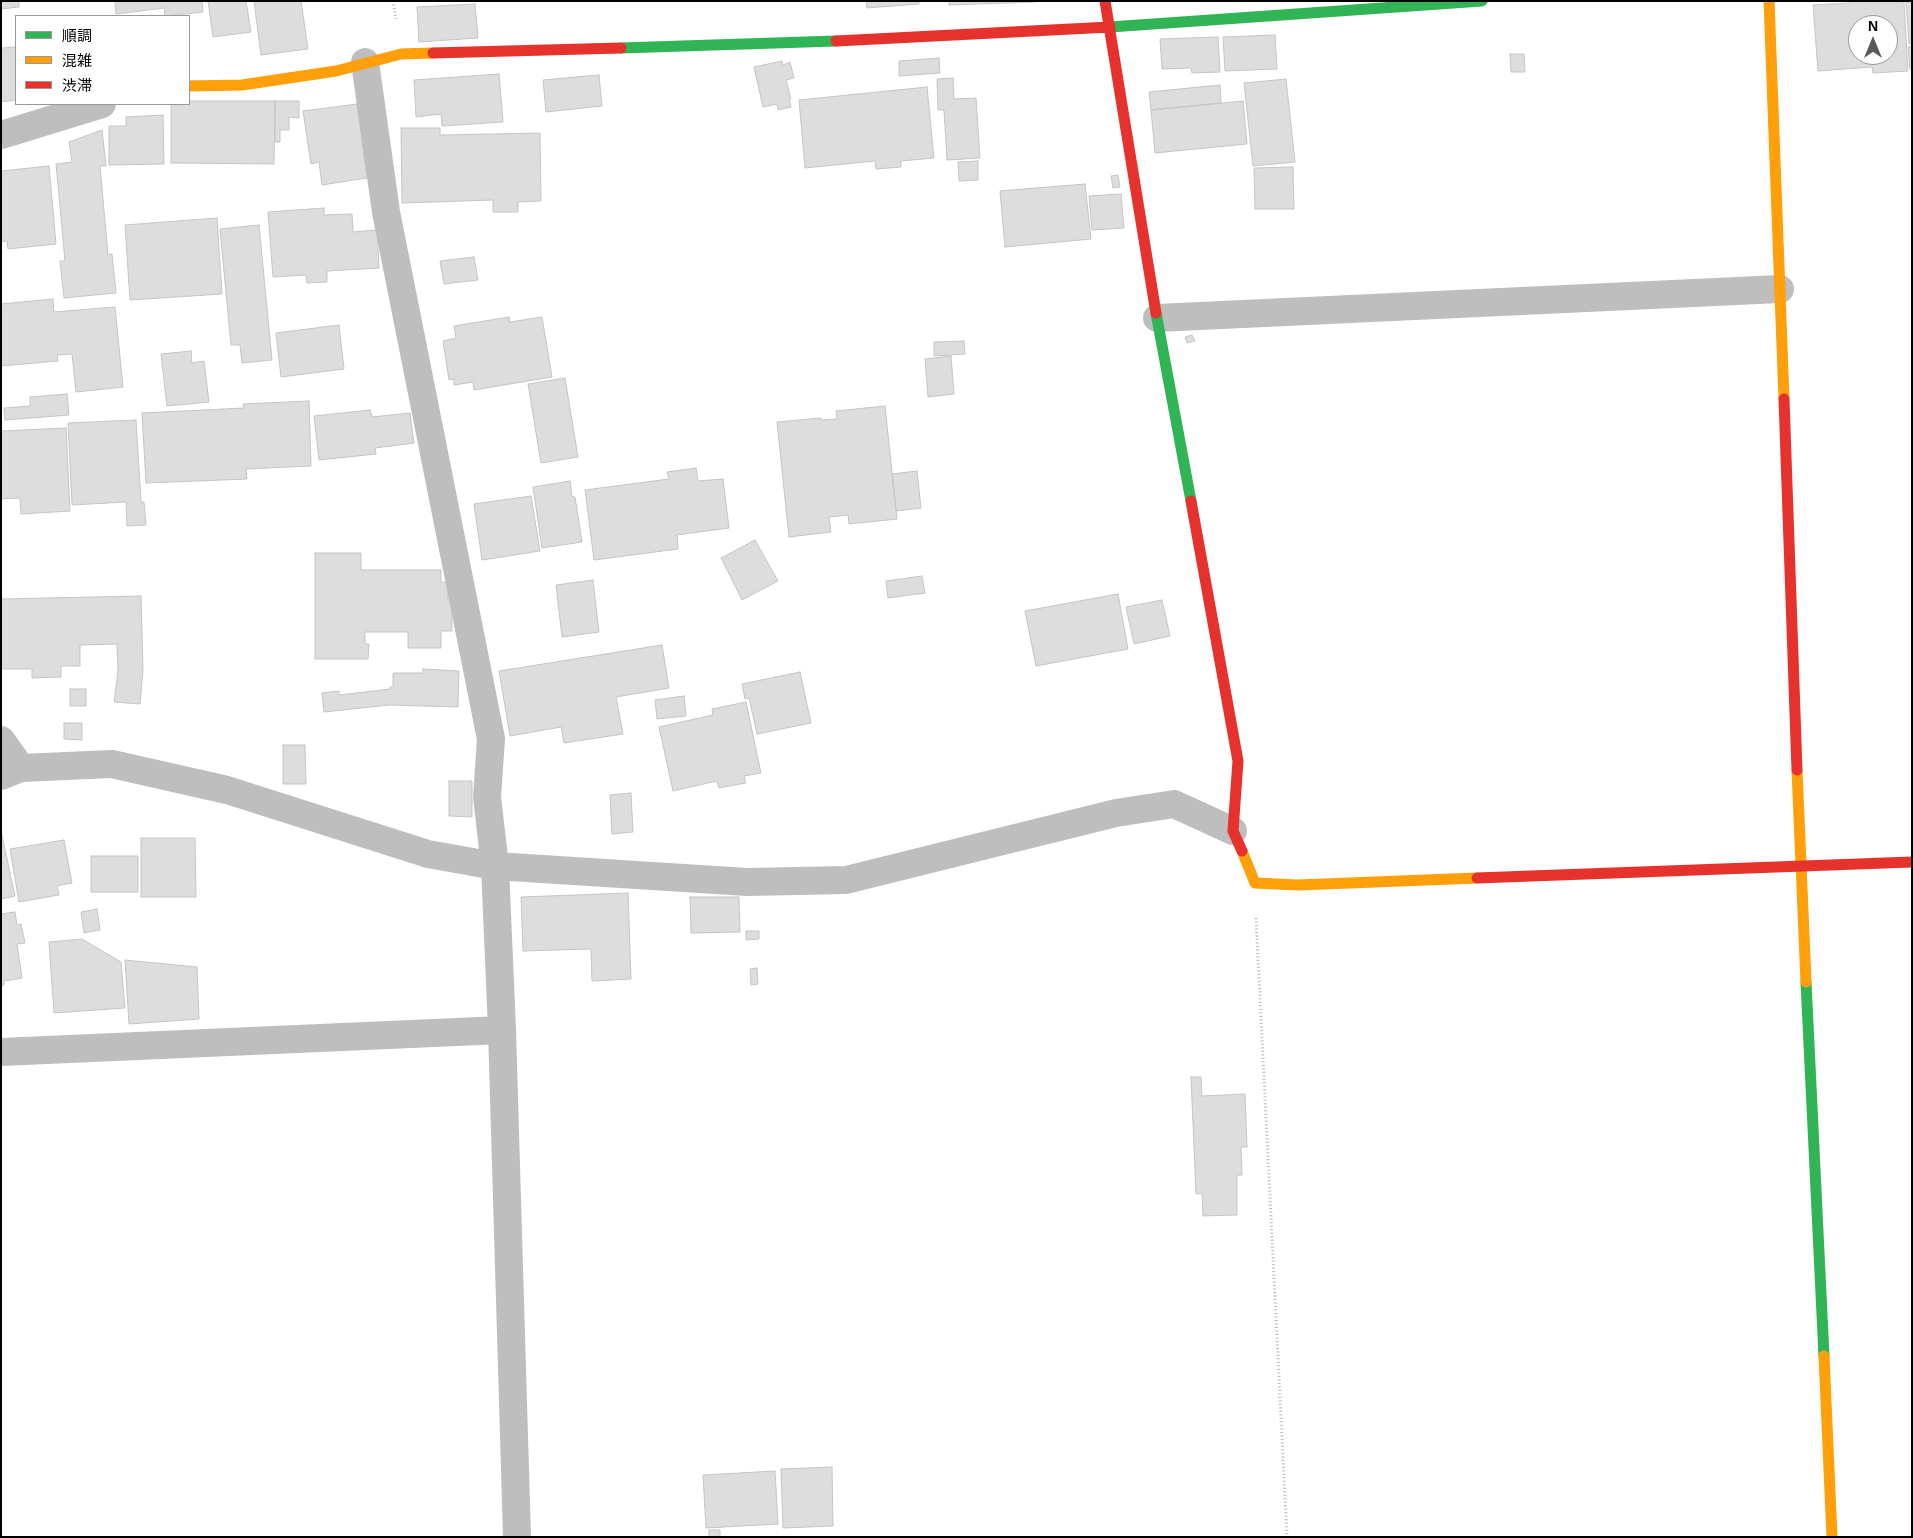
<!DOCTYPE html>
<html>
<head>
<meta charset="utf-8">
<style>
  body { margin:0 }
  #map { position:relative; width:1913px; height:1538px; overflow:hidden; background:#fff; font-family:Helvetica,"Noto Sans JP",sans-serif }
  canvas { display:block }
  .frame { position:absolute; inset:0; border:2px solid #000; pointer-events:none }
  .legend { position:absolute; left:15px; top:15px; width:175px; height:90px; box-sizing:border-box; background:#fff; border:1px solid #999; margin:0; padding:6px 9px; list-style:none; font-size:15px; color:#000 }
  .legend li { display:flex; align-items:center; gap:10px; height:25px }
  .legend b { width:25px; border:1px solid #999 }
  .north { position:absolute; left:1848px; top:15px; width:50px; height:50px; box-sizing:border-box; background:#fff; border:1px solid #999; border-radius:50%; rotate:0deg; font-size:14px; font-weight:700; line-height:20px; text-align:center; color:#000 }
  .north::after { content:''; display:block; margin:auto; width:18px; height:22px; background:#595959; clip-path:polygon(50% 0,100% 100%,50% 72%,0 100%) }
</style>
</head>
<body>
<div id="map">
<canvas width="1913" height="1538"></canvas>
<div class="frame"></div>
<ul class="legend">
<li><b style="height:6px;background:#30b455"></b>順調</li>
<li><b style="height:6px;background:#ff9f0a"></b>混雑</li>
<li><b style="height:6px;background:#e5322d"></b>渋滞</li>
</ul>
<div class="north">N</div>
</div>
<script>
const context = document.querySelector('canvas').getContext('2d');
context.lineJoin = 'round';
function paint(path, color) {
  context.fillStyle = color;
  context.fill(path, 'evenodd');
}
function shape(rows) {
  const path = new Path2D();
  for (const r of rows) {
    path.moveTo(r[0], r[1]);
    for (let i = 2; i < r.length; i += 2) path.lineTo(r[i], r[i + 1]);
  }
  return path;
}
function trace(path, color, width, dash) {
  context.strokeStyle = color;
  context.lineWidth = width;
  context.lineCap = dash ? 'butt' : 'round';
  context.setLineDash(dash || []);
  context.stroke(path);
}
const building = shape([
  [1,1,19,1,19,7,1,9,1,1],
  [115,1,202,1,203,12,165,16,164,8,116,14,115,1],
  [208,1,246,1,251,32,213,37,208,1],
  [254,1,301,1,308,49,261,55,254,1],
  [866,1,919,1,919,4,867,8,866,1],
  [949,1,1036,1,1036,2,949,5,949,1],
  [1849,1,1904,2,1908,71,1873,73,1872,67,1818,71,1813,5,1849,3,1849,1],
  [1858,25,1888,25,1888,55,1858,55,1858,25],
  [1906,1,1912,1,1912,44,1909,44,1906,1],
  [475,4,478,38,419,42,417,7,475,4],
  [1275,35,1277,69,1225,71,1223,37,1275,35],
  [1218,37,1220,72,1192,73,1191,68,1162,69,1160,39,1218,37],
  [1912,46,1912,69,1910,69,1908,47,1912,46],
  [16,47,16,100,1,102,1,48,16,47],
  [1510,54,1524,54,1525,72,1511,72,1510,54],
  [939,58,940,73,899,76,899,61,939,58],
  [782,61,783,65,790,62,794,78,786,80,791,99,789,99,791,107,778,110,777,104,763,107,754,67,782,61],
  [499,74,503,122,442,126,441,114,416,117,414,80,499,74],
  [599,75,602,106,546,112,543,80,599,75],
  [953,78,954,99,976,98,980,158,947,160,944,110,938,110,937,79,953,78],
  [1286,79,1295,162,1253,166,1244,83,1286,79],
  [1220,85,1221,103,1151,110,1149,92,1220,85],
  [927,87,934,158,901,161,901,167,876,169,875,161,805,168,799,100,927,87],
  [189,101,275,101,274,164,171,163,171,104,189,104,189,101],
  [275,101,299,101,299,118,289,117,289,130,280,130,280,142,275,142,275,101],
  [1243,101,1247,144,1155,153,1151,110,1243,101],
  [357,104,367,178,322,185,319,162,311,164,303,111,357,104],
  [163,115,164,164,109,165,109,126,126,126,126,117,163,115],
  [401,128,440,128,440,135,540,133,541,201,518,202,518,212,493,212,493,200,402,203,401,128],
  [102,130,106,166,100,166,108,255,112,254,116,293,64,298,60,261,65,261,56,164,72,162,69,142,102,130],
  [978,161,978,180,959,181,958,162,978,161],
  [49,166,56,244,8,249,7,241,1,242,1,171,49,166],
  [1293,167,1294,209,1255,209,1254,168,1293,167],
  [1118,175,1120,187,1113,188,1111,176,1118,175],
  [1085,184,1091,239,1005,247,1000,191,1085,184],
  [1121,194,1124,228,1092,230,1089,196,1121,194],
  [324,208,324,215,352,214,353,232,377,230,379,268,327,271,327,282,307,283,306,275,273,277,268,212,324,208],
  [217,218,222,294,130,300,125,225,217,218],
  [259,225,272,360,242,363,240,345,231,345,220,229,259,225],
  [474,257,478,280,444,284,440,261,474,257],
  [53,299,54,312,115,307,123,387,76,392,72,354,57,355,58,361,1,366,1,304,53,299],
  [509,317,510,322,542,317,552,377,474,390,473,382,454,385,454,379,449,380,443,341,456,338,454,326,509,317],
  [339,325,344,369,281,377,276,333,339,325],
  [1192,335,1195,341,1187,343,1185,337,1192,335],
  [964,341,965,354,934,356,934,342,964,341],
  [191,351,192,363,204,361,209,402,167,406,161,354,191,351],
  [951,356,954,394,928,397,925,359,951,356],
  [565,378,578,457,541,463,528,384,565,378],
  [67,394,69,415,5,420,4,408,30,406,30,397,67,394],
  [309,401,311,466,246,469,247,479,146,483,142,413,244,408,243,404,309,401],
  [885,406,897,519,849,524,848,515,829,517,831,532,789,537,777,422,821,418,821,420,837,419,836,411,885,406],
  [370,410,372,417,410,413,414,443,375,448,376,454,319,460,314,416,370,410],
  [136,420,141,502,144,502,146,525,127,526,126,502,72,505,68,423,136,420],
  [66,428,70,511,21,514,20,498,1,499,1,431,66,428],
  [696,468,698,481,723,479,729,528,677,535,678,549,594,560,585,490,669,479,667,472,696,468],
  [917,471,921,508,896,511,892,474,917,471],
  [570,481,572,497,575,497,582,542,542,548,533,487,570,481],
  [531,496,540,551,482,560,474,504,531,496],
  [755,540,778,581,742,600,721,558,755,540],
  [315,553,361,553,361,570,441,570,441,582,448,582,448,600,452,600,452,631,441,631,441,648,408,648,408,632,365,632,365,644,369,644,368,659,315,659,315,553],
  [922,576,925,593,888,598,886,581,922,576],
  [593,580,599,632,562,637,556,585,593,580],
  [1118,594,1128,649,1036,666,1025,611,1118,594],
  [141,596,143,670,140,704,114,702,118,671,117,644,80,645,80,666,61,666,61,677,32,678,32,669,1,669,1,599,141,596],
  [1162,600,1170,636,1134,644,1126,607,1162,600],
  [662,645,669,688,616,697,623,734,564,743,561,727,510,736,499,671,662,645],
  [423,669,459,671,458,707,389,705,324,712,322,693,339,691,339,695,390,689,390,687,393,687,393,673,423,673,423,669],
  [800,672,811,723,757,734,749,698,745,699,742,684,800,672],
  [70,689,86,689,86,706,70,706,70,689],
  [684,696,686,716,657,719,655,700,684,696],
  [746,702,761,773,744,776,746,783,719,788,717,781,673,791,659,727,713,715,712,709,746,702],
  [64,723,82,723,82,740,64,739,64,723],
  [283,745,305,745,306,784,283,784,283,745],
  [449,781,472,781,472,817,449,816,449,781],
  [631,793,633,832,612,834,610,795,631,793],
  [1,831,15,896,1,899,1,831],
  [141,838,195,838,196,897,141,897,141,838],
  [64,840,72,883,57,886,59,895,19,902,10,849,64,840],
  [91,856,138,856,138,892,91,892,91,856],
  [628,893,631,979,592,981,591,949,523,951,521,897,628,893],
  [690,897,739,897,740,932,691,933,690,897],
  [97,909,100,930,84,933,81,912,97,909],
  [15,912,17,925,21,924,25,943,17,944,22,978,4,981,4,985,1,986,1,914,15,912],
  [746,931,759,931,759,939,746,940,746,931],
  [82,939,121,962,125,1008,54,1013,49,942,82,939],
  [125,960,197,967,199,1019,129,1024,125,960],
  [757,968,758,984,751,985,750,969,757,968],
  [1191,1077,1201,1077,1202,1096,1245,1094,1247,1147,1241,1147,1242,1175,1237,1175,1237,1215,1203,1216,1202,1193,1196,1194,1191,1077],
  [832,1467,833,1526,783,1528,781,1469,832,1467],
  [775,1471,778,1524,706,1528,703,1475,775,1471],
  [709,1530,720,1530,720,1537,709,1537,709,1530]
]);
const path = shape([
  [393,1,396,19],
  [1256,918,1287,1537]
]);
const street = shape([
  [365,62,386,212,491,739,487,797,495,866,502,1030],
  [1,135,102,104],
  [1157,318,1780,289],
  [1,740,21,768],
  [1,776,21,768,112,764,227,790,428,854,495,866,747,882,846,880,1116,813,1174,804,1233,831],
  [1,1052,502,1030,517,1537]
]);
const fast = shape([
  [1110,27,1482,1],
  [621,48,836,41],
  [1156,313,1191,501],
  [1806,982,1824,1356]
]);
const slow = shape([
  [1769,1,1784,399],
  [189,86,242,85,336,71,401,54,433,53],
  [1797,770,1806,982],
  [1242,851,1255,883,1298,885,1477,878],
  [1824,1356,1832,1537]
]);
const jam = shape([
  [1105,1,1156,313],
  [836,41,1110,27],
  [433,53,621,48],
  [1784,399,1797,770],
  [1191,501,1238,761,1233,831,1242,851],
  [1477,878,1912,862]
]);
paint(building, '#ddd');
trace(building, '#c5c5c5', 1);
trace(path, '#b8b8b8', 3, [1, 2.5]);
trace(street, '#bebebe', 28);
trace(fast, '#30b455', 11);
trace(slow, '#ff9f0a', 11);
trace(jam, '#e5322d', 11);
</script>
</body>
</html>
